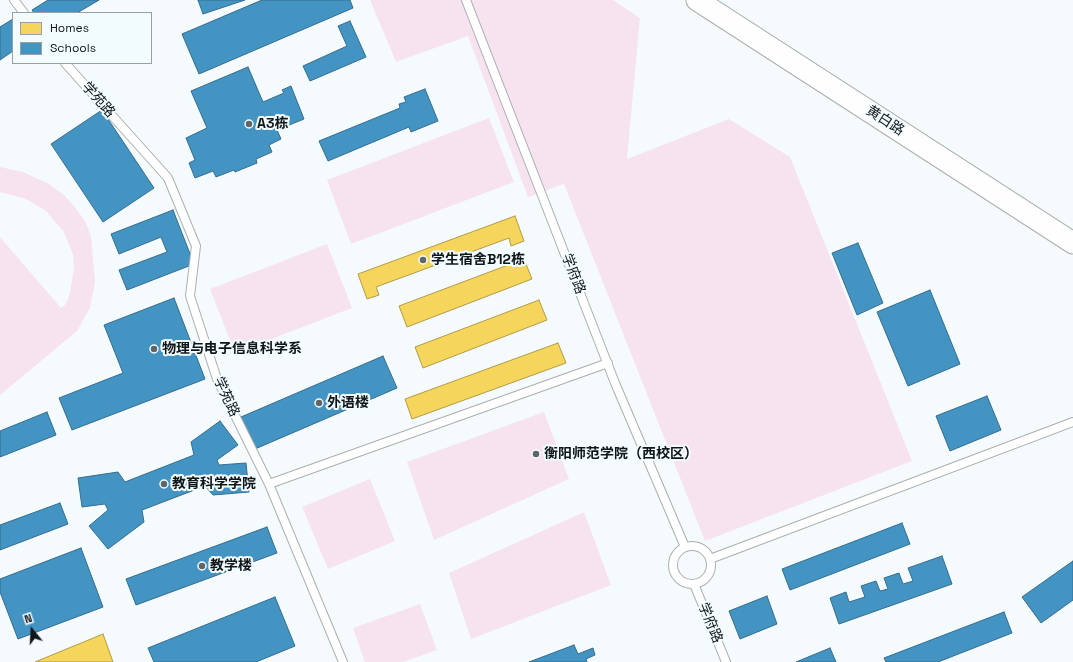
<!DOCTYPE html>
<html>
<head>
<meta charset="utf-8">
<style>
  body { margin:0 }
  #map { position:relative; width:1073px; height:662px; overflow:hidden; background:#f5fbfc; font-family:"Space Grotesk",sans-serif }
  canvas { display:block }
  .legend { position:absolute; left:12px; top:12px; width:140px; height:52px; box-sizing:border-box; background:#f2fcff; border:1px solid #98a0a2; margin:0; padding:5px 7px; list-style:none; font-size:12px; color:#101517 }
  .legend li { display:flex; align-items:center; gap:8px; height:20px }
  .legend b { width:20px; border:1px solid #98a0a2 }
  .north { position:absolute; left:12px; top:610px; width:40px; height:40px; -webkit-text-stroke:3px #f2fcff; paint-order:stroke; rotate:342deg; font-size:11px; font-weight:700; line-height:16px; text-align:center; color:#101517 }
  .north::after { content:''; display:block; margin:auto; width:14px; height:18px; background:#101517; clip-path:polygon(50% 0,100% 100%,50% 72%,0 100%) }
</style>
</head>
<body>
<div id="map">
<canvas width="1073" height="662"></canvas>
<ul class="legend">
<li><b style="height:11px;background:#f6d55c"></b>Homes</li>
<li><b style="height:11px;background:#4393c3"></b>Schools</li>
</ul>
<div class="north">N</div>
</div>
<script>
const context = document.querySelector('canvas').getContext('2d');
context.lineJoin = 'round';
function paint(path, color) {
  context.fillStyle = color;
  context.fill(path, 'evenodd');
}
function shape(rows) {
  const path = new Path2D();
  for (const r of rows) {
    if (r.length === 3) {
      path.moveTo(r[0] + r[2], r[1]);
      path.arc(r[0], r[1], r[2], 0, 2 * Math.PI);
      continue;
    }
    path.moveTo(r[0], r[1]);
    for (let i = 2; i < r.length; i += 2) path.lineTo(r[i], r[i + 1]);
  }
  return path;
}
function trace(path, color, width, dash) {
  context.strokeStyle = color;
  context.lineWidth = width;
  context.lineCap = dash ? 'butt' : 'round';
  context.setLineDash(dash || []);
  context.stroke(path);
}
function write(font, color, halo, rows, align = 'center') {
  context.font = font + ' "Space Grotesk","Noto Sans SC",sans-serif';
  context.lineWidth = 4;
  context.setLineDash([]);
  context.textBaseline = 'middle';
  context.strokeStyle = halo;
  context.fillStyle = color;
  for (const [text, x, y, turn = 0] of rows) {
    context.save();
    context.translate(x, y);
    context.rotate((+turn || 0) * Math.PI / 180);
    context.textAlign = isNaN(turn) ? turn : align;
    if (halo) context.strokeText(text, 0, 0);
    context.fillText(text, 0, 0);
    context.restore();
  }
}
const green = shape([
  [370,0,613,0,640,18,627,159,729,119,790,157,912,461,705,541,564,184,580,178,528,197,468,36,396,62],
  [489,118,514,182,351,244,327,180],
  [0,167,23,172,49,184,64,195,74,206,85,221,91,236,95,282,90,308,77,331,0,395,0,237,61,308,66,304,70,293,74,268,73,255,64,232,46,211,26,199,0,192],
  [327,244,352,308,235,353,210,289],
  [544,412,569,479,434,540,407,462],
  [370,479,395,541,328,569,302,507],
  [584,512,611,585,471,639,449,573],
  [420,604,437,650,403,662,365,662,353,628]
]);
const homes = shape([
  [515,216,524,241,511,246,509,238,376,287,379,295,367,299,358,274,515,216],
  [524,259,532,279,407,327,399,306,524,259],
  [539,300,547,320,423,368,415,347,539,300],
  [558,343,566,363,412,419,405,399,558,343],
  [103,634,113,662,35,662,103,634]
]);
const schools = shape([
  [48,0,99,0,77,13,34,13,32,10,48,0],
  [198,0,245,0,203,14,198,0],
  [262,0,350,0,353,8,199,74,182,34,262,0],
  [13,19,13,51,0,60,0,27,13,19],
  [350,21,366,57,310,81,303,66,347,46,338,26,350,21],
  [248,67,263,102,284,93,282,90,291,86,304,119,277,130,281,139,269,145,272,152,256,159,257,163,235,172,234,170,216,177,213,171,195,178,189,163,195,160,186,138,207,128,191,91,248,67],
  [425,89,438,121,411,132,409,127,328,161,319,141,400,108,399,104,406,102,404,97,425,89],
  [102,110,154,188,103,222,51,144,102,110],
  [173,210,194,264,127,290,119,270,167,252,161,237,119,254,111,234,173,210],
  [858,243,883,303,857,315,832,253,858,243],
  [930,290,960,364,908,386,877,312,930,290],
  [174,298,205,379,72,430,59,398,123,373,104,325,174,298],
  [383,356,397,388,255,449,241,417,383,356],
  [987,396,1001,430,950,451,936,416,987,396],
  [47,412,56,435,0,457,0,431,47,412],
  [220,421,238,445,217,460,219,465,246,463,249,492,213,495,205,486,142,510,144,522,108,549,89,526,108,510,105,504,82,507,78,478,118,472,125,482,194,455,191,442,220,421],
  [60,503,68,524,0,550,0,525,60,503],
  [902,523,910,544,790,590,782,569,902,523],
  [267,527,277,553,136,605,126,579,267,527],
  [81,548,103,607,18,639,0,592,0,579,81,548],
  [942,556,952,584,839,624,830,598,846,592,849,602,865,597,861,586,876,581,880,591,888,589,884,578,899,573,903,584,913,581,908,568,942,556],
  [1073,561,1073,600,1041,623,1022,597,1073,561],
  [767,596,777,624,740,639,729,611,767,596],
  [275,597,295,646,256,662,154,662,148,648,275,597],
  [1004,612,1012,633,938,662,886,662,884,658,1004,612],
  [574,645,578,654,593,648,595,655,586,659,587,662,529,662,574,645],
  [830,648,836,662,796,662,830,648]
]);
const lane = shape([
  [14,0,24,13],
  [466,0,615,383,685,547],
  [65,63,168,178,196,246,190,296,217,379,269,484,343,662],
  [269,484,608,363],
  [692,565,19],
  [710,559,1073,422],
  [694,584,726,662]
]);
const secondary = shape([
  [697,0,1073,243]
]);
const markers = [
  [249,124,4,"#606667"],
  [423,260,4,"#606667"],
  [154,349,4,"#606667"],
  [319,403,4,"#606667"],
  [536,454,4,"#606667"],
  [164,484,4,"#606667"],
  [202,566,4,"#606667"]
];
const streetNames = [
  ["学苑路",98,100,48],
  ["黄白路",885,121,33],
  ["学府路",573,274,69],
  ["学苑路",226,397,65],
  ["学府路",710,623,68]
];
const poiNames = [
  ["A3栋",257,124],
  ["学生宿舍B12栋",431,260],
  ["物理与电子信息科学系",162,349],
  ["外语楼",327,403],
  ["衡阳师范学院（西校区）",544,454],
  ["教育科学学院",172,484],
  ["教学楼",210,566]
];
paint(green, '#f7e3ef');
paint(homes, '#f6d55c');
trace(homes, '#b19b47', 1);
paint(schools, '#4393c3');
trace(schools, '#346d8f', 1);
trace(lane, '#aaafb0', 10);
trace(secondary, '#aaafb0', 23);
trace(lane, '#fefeff', 8);
trace(secondary, '#fefeff', 21);
for (const [x, y, r, color] of markers) {
  const dot = new Path2D();
  dot.arc(x, y, r, 0, 2 * Math.PI);
  context.fillStyle = color;
  context.fill(dot);
  trace(dot, '#f2fcff', 1.5);
}
write('14px', '#101517', '#f2fcff', streetNames);
write('bold 14px', '#101517', '#f2fcff', poiNames, 'left');
</script>
</body>
</html>
